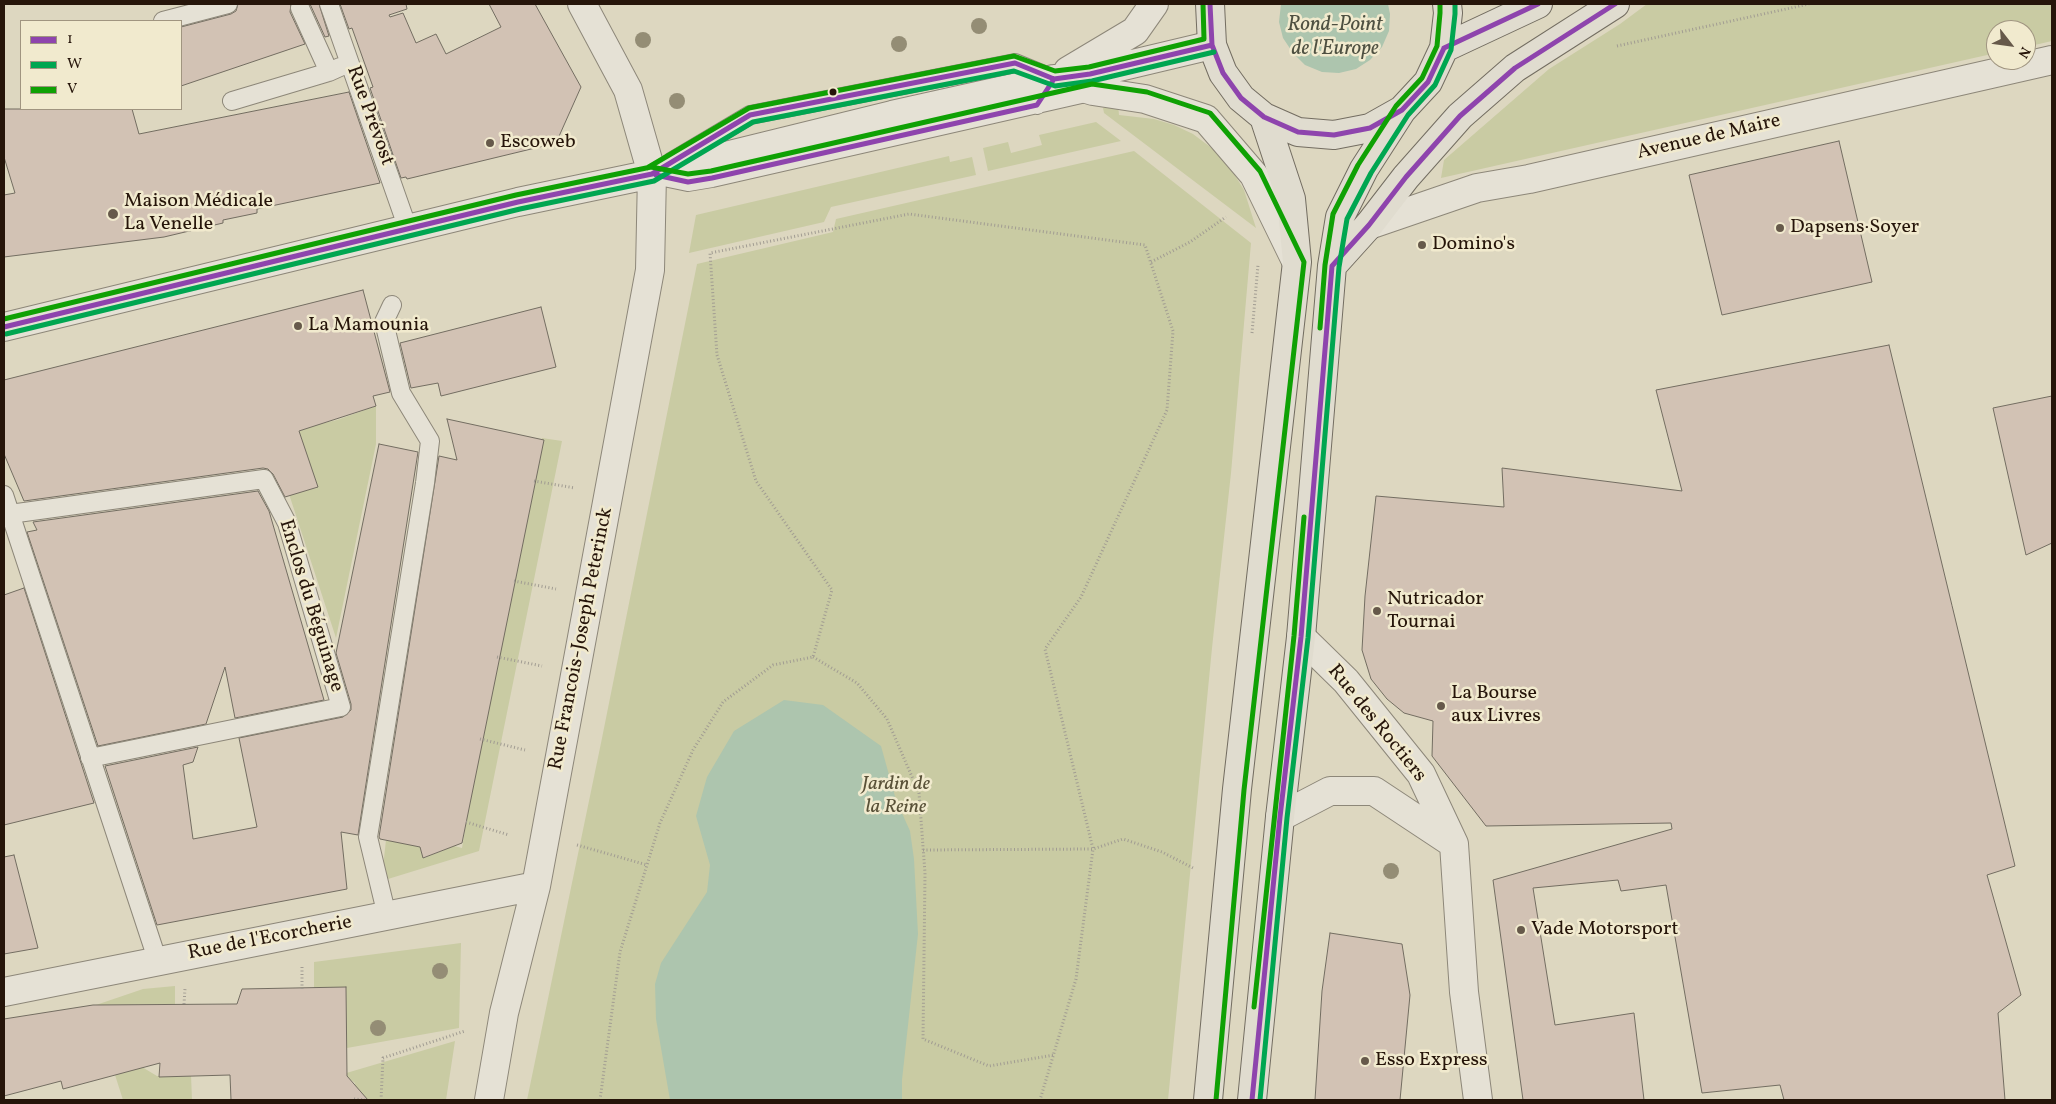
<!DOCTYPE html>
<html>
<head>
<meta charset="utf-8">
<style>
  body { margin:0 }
  #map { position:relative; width:2056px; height:1104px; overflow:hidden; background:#ddd7c0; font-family:Vollkorn,serif }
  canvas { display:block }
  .frame { position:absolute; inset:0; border:5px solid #26150a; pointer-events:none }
  .legend { position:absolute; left:20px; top:20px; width:162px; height:90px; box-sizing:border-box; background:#f1eace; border:1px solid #a09580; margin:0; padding:6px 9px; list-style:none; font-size:15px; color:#26150a }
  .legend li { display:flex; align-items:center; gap:10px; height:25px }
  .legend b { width:25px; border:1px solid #a09580 }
  .north { position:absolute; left:1986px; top:20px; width:50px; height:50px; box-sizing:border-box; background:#f1eace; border:1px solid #a09580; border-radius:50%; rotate:120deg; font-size:14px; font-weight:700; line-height:20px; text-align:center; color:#26150a }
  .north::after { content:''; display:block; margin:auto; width:18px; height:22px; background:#66594a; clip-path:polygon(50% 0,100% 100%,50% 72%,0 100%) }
</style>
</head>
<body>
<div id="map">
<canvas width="2056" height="1104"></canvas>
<div class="frame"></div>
<ul class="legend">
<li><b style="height:6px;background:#8e44ad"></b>1</li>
<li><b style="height:6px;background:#00a651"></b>W</li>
<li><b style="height:6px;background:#0fa104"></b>V</li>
</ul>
<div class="north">N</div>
</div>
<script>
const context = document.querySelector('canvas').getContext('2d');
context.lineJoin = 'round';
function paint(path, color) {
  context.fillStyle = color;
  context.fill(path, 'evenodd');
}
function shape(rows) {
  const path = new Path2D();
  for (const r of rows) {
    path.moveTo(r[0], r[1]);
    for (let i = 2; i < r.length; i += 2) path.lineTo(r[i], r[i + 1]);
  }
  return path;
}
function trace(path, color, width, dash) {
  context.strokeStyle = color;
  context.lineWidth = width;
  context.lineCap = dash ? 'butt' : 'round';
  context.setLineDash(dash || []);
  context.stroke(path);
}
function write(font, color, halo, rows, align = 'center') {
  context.font = font + ' Vollkorn,serif';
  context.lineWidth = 5;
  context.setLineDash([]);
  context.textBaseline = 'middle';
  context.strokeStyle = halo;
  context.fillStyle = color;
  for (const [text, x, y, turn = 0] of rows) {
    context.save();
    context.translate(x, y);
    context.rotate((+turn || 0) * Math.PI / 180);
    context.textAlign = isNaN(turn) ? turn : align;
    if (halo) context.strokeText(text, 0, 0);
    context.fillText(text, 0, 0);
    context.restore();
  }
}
const green = shape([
  [1647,4,2052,4,2052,41,2026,47,2026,30,1996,30,1996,53,1441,178,1444,160,1549,69,1620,24],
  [1118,104,1119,115,1154,119,1174,125,1193,134,1217,152,1228,164,1244,190,1256,228,1104,113,1103,108],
  [1096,122,1121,141,988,171,983,148,1008,142,1011,153,1042,145,1039,135],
  [1134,151,1251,243,1231,473,1212,648,1168,1100,527,1100,601,743,697,264,833,232,836,219],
  [949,156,950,162,972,157,976,175,831,207,824,222,689,253,696,215],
  [376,406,376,444,336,638,289,494,317,488,298,432,306,427,337,420],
  [542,438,562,441,479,851,388,879,383,867,386,840,421,845,424,858,454,846,462,848,480,739],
  [461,943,459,1028,347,1048,344,989,314,989,314,962],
  [175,986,175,1004,133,1005,132,1061,157,1076,191,1075,192,1100,123,1100,93,1006,143,989],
  [455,1041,446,1100,354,1100,355,1083,343,1074]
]);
const water = shape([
  [1281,4,1388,4,1390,14,1389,31,1382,47,1370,60,1356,69,1339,73,1322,72,1305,65,1293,53,1283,38,1279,22],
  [784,700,823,705,881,746,896,800,910,831,914,859,918,934,902,1080,902,1100,670,1100,656,1019,655,984,661,963,707,892,710,865,696,816,707,777,734,731]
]);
const building = shape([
  [238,4,291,4,290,12,305,44,181,86,181,27,231,14,236,11,238,4],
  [310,4,319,4,329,36,325,37,310,4],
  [340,4,406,4,407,9,389,15,390,17,403,13,416,43,436,34,446,54,501,27,489,4,535,4,581,87,556,143,407,179,406,177,401,178,370,88,373,87,352,28,349,29,340,4],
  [349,92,380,183,257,209,257,213,223,220,223,223,164,237,4,257,4,195,15,193,4,157,4,109,132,109,139,134,349,92],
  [1839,141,1872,282,1722,315,1689,175,1839,141],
  [363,290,390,392,373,396,376,406,299,431,318,487,285,497,273,474,268,469,263,468,24,501,4,454,4,380,363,290],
  [541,307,556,367,441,396,438,383,411,388,400,343,541,307],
  [1889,345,2015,866,1987,875,2021,995,1998,1013,2005,1100,1784,1100,1780,1085,1702,1093,1666,885,1621,891,1618,880,1533,888,1555,1025,1634,1013,1644,1100,1523,1100,1493,880,1672,829,1671,823,1486,826,1432,756,1433,721,1404,713,1387,699,1371,679,1362,650,1365,596,1376,496,1504,507,1502,468,1682,491,1656,390,1889,345],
  [2052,396,2052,543,2026,555,1993,408,2052,396],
  [447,419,544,440,462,843,423,858,420,847,380,839,379,837,439,456,457,460,447,419],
  [379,444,418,452,358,835,341,832,347,889,157,925,105,766,198,747,193,762,183,765,193,839,257,827,239,738,343,717,351,710,351,704,336,653,379,444],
  [258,491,269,511,324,700,235,718,225,667,206,724,98,746,27,532,37,530,33,522,258,491],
  [24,588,94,803,4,825,4,595,24,588],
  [14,855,38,948,4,954,4,857,14,855],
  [1330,933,1402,944,1410,995,1400,1100,1315,1100,1322,991,1330,933],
  [346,987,347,1076,368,1100,231,1100,230,1075,159,1077,160,1063,63,1089,61,1081,4,1096,4,1019,93,1005,237,1004,242,989,346,987]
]);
const path = shape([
  [1617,46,1809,4],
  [1151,262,1190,242,1226,217],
  [1252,333,1258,265],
  [534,481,575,488],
  [514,581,556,589],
  [497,657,542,666],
  [813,657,857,683,887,719,919,793,925,873,923,1039,989,1066,1054,1055],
  [480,739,525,750],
  [466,822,509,835],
  [577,845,647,865],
  [923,850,1093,849,1123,839,1162,852,1195,869],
  [302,989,302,966],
  [184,1004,185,989],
  [354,1099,365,1100],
  [381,1100,383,1058,465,1031],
  [600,1100,620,952,660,823,693,750,723,702,773,665,813,657,832,590,756,481,717,355,710,253,909,214,1145,245,1173,331,1167,410,1081,597,1045,649,1093,849,1076,979,1040,1100]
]);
const service = shape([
  [329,4,408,229],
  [300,8,329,72,340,67],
  [163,21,228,4],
  [232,101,329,72],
  [671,162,750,115,1015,63,1054,79,1037,105],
  [659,176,688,182,712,178,1090,92],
  [4,495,158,962],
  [10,514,264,479,287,523,341,707,90,758],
  [387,916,368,837,425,483,430,441,401,393,384,322,392,305]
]);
const minor = shape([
  [1068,71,1135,31,1154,4],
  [1063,82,1093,91,1145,99,1206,119,1254,175,1296,261],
  [1369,225,1477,188,1529,179,2052,60],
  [4,327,518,202,652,174,892,115,1054,79,1090,74,1212,45],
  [1301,637,1346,681,1421,774,1454,844,1464,992,1478,1100],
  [1280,817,1330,791,1374,791,1454,844],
  [4,992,536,886],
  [489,1100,504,1013,536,886,650,270,652,174,628,90,582,4]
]);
const primary = shape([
  [1210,4,1212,45,1223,73,1241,98,1264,117,1298,132,1334,135,1370,128,1402,110,1428,82,1444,48,1448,13,1447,4],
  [1444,48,1538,4],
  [1332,266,1369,225,1406,177,1460,116,1515,68,1615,4],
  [1208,1100,1237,789,1297,262,1291,199,1264,117],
  [1252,1100,1280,817,1301,637,1332,266,1340,217,1364,169,1402,110]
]);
const bus1 = shape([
  [1210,4,1212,45,1223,73,1241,98,1264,117,1298,132,1334,135,1370,128,1402,110,1428,82,1444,48],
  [1444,48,1538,4],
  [656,175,688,182,712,178,1037,105,1054,79],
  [4,327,518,202,652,174,750,115,1015,63,1054,79,1090,74,1212,45],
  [1252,1100,1280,817,1301,637,1332,266,1369,225,1406,177,1460,116,1515,68,1615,4]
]);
const bus2 = shape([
  [6,334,520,209,654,181,753,122,1014,71,1055,86,1092,81,1214,52],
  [1260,1100,1287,818,1308,638,1339,267,1347,219,1371,173,1408,115,1435,85,1451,50,1455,14,1455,4]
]);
const bus3 = shape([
  [647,168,749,108,1014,56,1055,71,1089,67,1204,39,1203,4],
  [4,319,516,195,651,167,688,174,711,171,1092,84,1147,92,1210,113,1260,171,1304,262,1244,790,1216,1100],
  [1320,328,1325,265,1333,214,1358,165,1396,106,1422,78,1437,46,1440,13,1440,5],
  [1254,1007,1294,636,1304,517]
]);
const trees = [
  [979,26],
  [643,40],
  [899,44],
  [677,101],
  [1391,871],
  [440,971],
  [378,1028]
];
const markers = [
  [833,92,4.5,"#26150a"],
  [490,143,5,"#66594a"],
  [113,214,6,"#66594a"],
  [1780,228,5,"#66594a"],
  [1422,245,5,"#66594a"],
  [298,326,5,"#66594a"],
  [1377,611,5,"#66594a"],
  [1441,706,5,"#66594a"],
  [1521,930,5,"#66594a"],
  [1365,1061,5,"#66594a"]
];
const streetNames = [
  ["Rue Prévost",369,116,70],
  ["Avenue de Maire",1709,138,-13],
  ["Enclos du Béguinage",310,606,73],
  ["Rue Francois-Joseph Peterinck",582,639,-79],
  ["Rue des Roctiers",1376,724,51],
  ["Rue de l'Ecorcherie",270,939,-11]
];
const poiNames = [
  ["Escoweb",500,143],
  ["Maison Médicale",124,202],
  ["La Venelle",124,225],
  ["Dapsens·Soyer",1790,228],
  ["Domino's",1432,245],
  ["La Mamounia",308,326],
  ["Nutricador",1387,600],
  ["Tournai",1387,623],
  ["La Bourse",1451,694],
  ["aux Livres",1451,717],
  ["Vade Motorsport",1531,930],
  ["Esso Express",1375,1061]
];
const parkNames = [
  ["Jardin de",896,785],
  ["la Reine",896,808]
];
const waterNames = [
  ["Rond-Point",1335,26],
  ["de l'Europe",1335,50]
];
paint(green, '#c9cba3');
paint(water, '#adc5ae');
paint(building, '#d2c2b4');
trace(building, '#736d61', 1);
trace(service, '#8d8779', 20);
trace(minor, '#8d8779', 30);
trace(primary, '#736d61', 30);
trace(path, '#a19c92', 3, [1, 2.5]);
trace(service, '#e5e1d5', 18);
trace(minor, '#e5e1d5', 28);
trace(primary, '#e0dccf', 28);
trace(bus1, '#8e44ad', 5);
trace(bus2, '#00a651', 5);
trace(bus3, '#0fa104', 5);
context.fillStyle = '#948d75';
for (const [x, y] of trees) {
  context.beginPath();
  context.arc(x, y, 8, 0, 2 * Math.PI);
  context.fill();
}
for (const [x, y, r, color] of markers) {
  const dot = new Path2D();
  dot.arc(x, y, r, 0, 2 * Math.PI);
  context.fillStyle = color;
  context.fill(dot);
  trace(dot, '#f1eace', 2);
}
write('20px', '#26150a', '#f1eace', streetNames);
write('20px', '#26150a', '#f1eace', poiNames, 'left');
write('italic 20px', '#595138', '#f1eace', parkNames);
write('italic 21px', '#4e5041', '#f1eace', waterNames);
</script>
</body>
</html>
